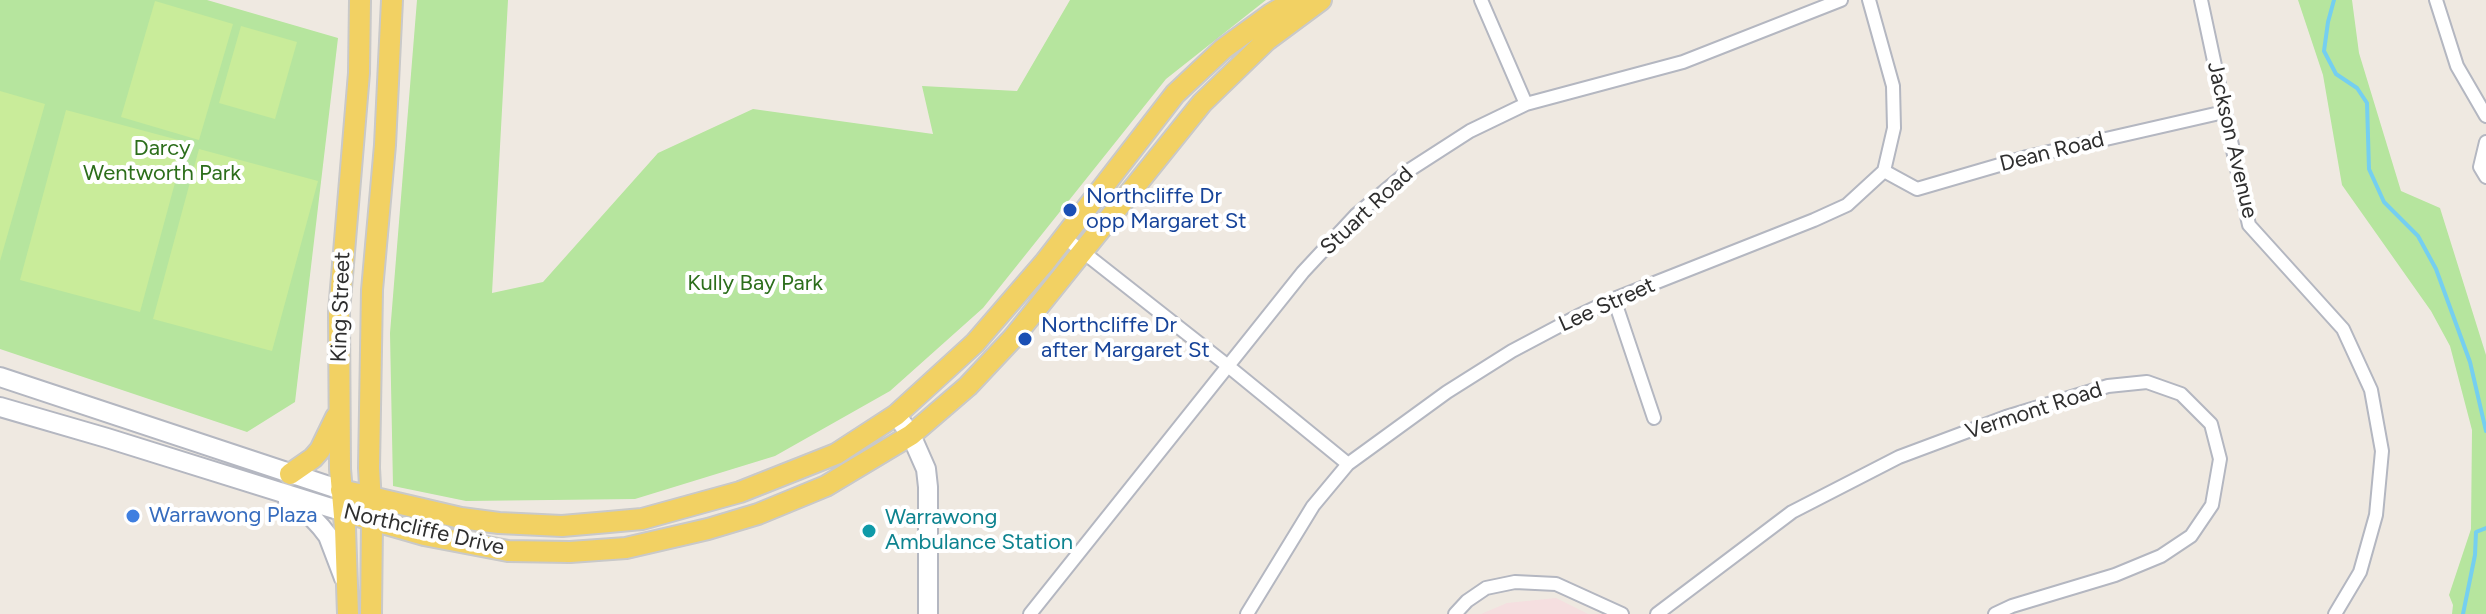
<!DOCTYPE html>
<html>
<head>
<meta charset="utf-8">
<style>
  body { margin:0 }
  canvas { display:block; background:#efe9e1 }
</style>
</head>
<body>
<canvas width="2486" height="614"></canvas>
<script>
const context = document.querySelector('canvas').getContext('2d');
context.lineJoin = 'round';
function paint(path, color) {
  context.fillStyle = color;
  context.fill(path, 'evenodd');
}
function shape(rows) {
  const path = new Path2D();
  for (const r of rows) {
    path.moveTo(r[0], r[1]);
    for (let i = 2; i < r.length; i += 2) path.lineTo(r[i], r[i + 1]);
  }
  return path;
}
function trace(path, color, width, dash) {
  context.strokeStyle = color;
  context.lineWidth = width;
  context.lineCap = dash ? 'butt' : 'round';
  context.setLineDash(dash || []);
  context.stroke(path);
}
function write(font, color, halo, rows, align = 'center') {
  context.font = font + ' Figtree,sans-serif';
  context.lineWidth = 8;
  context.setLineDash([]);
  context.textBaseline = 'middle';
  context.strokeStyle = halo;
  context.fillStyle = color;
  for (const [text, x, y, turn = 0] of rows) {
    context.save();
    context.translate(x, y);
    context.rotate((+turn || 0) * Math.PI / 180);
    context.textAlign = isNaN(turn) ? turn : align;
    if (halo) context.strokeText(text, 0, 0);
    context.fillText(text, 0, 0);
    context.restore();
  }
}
const medical = shape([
  [1556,598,1588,614,1481,614,1507,603]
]);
const green = shape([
  [0,0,207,0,338,38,295,402,247,432,0,349],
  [417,0,508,0,492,293,543,282,658,153,753,109,933,134,922,86,1017,91,1070,0,1266,0,1166,79,983,308,890,391,775,456,635,499,466,501,393,486,390,333],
  [2298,0,2352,0,2359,53,2401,191,2440,208,2486,355,2486,614,2452,614,2453,605,2449,595,2471,529,2472,430,2450,346,2431,311,2342,185,2323,75]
]);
const pitch = shape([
  [155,1,233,24,199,140,121,117],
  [241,26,297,42,275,119,219,103],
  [0,91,45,104,0,261],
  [66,110,186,142,140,312,20,280],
  [199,149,318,181,272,351,153,319]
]);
const stream = shape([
  [2334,0,2328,22,2324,51,2336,74,2357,88,2367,103,2369,169,2384,202,2418,236,2436,269,2470,362,2486,431],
  [2463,614,2475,555,2476,532,2486,528]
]);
const street = shape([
  [1481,0,1526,104],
  [2201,0,2249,225,2343,329,2371,390,2382,451,2376,515,2360,572,2335,614],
  [2436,0,2457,66,2486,116],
  [2486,142,2480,167,2486,177],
  [1884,171,1917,189,2027,157,2224,112],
  [1064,237,1228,366,1348,464],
  [1614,299,1654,418],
  [1030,614,1303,272,1356,215,1411,169,1470,131,1526,104,1683,62,1841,0],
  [1247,614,1313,506,1348,464,1447,392,1512,351,1578,316,1614,299,1814,220,1847,205,1884,171,1894,128,1893,86,1869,0],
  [1455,614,1467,601,1486,588,1515,582,1556,584,1622,614],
  [1657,614,1792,512,1899,457,2006,417,2108,386,2147,382,2181,394,2211,424,2220,459,2212,505,2191,536,2161,556,2115,575,2012,606,1995,614]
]);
const secondary = shape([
  [0,377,341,490],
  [0,407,107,438,344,512],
  [896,415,911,435,926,469,928,487,928,614],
  [288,501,309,514,321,527,328,536,344,578]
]);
const primary = shape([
  [290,474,313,458,320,450,336,417],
  [341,490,461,518,499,523,562,526,609,522,642,519,740,492,836,454,896,415,975,343,1045,262,1175,94,1223,49,1271,14,1295,0],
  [344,512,424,535,508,551,570,552,626,548,708,529,758,514,826,486,911,435,968,386,1013,338,1202,103,1267,40,1321,0],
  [348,614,345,528,340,469,339,312,359,73,360,0],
  [371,614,372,522,369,468,372,290,385,145,392,0]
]);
const markers = [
  [1070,210,8,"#1a4fb4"],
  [1025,339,8,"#1a4fb4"],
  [133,516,8,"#3f7fe0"],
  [869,531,8,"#0f9aa8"]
];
const streetNames = [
  ["Jackson Avenue",2232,140,77],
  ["Dean Road",2052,152,-14],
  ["Stuart Road",1367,211,-43],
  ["Lee Street",1607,305,-24],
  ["King Street",341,307,-88],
  ["Vermont Road",2034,411,-18],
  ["Northcliffe Drive",424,530,13]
];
const parkNames = [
  ["Darcy",162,149],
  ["Wentworth Park",162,174],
  ["Kully Bay Park",755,284]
];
const transitNames = [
  ["Northcliffe Dr",1086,197],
  ["opp Margaret St",1086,222],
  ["Northcliffe Dr",1041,326],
  ["after Margaret St",1041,351]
];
const shopNames = [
  ["Warrawong Plaza",149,516]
];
const cultureNames = [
  ["Warrawong",885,518],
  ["Ambulance Station",885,543]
];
paint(medical, '#f5dfe0');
paint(green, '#b6e59e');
paint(pitch, '#c9ec9a');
trace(stream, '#75cff0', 4);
trace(street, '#b4b7c1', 16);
trace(secondary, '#b4b7c1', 22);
trace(primary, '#c9c9c9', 24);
trace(street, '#fff', 12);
trace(secondary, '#fff', 18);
trace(primary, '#f2d163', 20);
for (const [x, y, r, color] of markers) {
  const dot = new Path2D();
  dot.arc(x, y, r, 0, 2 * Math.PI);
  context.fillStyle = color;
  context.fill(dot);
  trace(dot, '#fff', 3);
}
write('22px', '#2e2e2e', '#fff', streetNames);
write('22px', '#2c6e1b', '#fff', parkNames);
write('22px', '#164399', '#fff', transitNames, 'left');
write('22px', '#366cbe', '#fff', shopNames, 'left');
write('22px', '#0d838f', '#fff', cultureNames, 'left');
</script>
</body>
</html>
